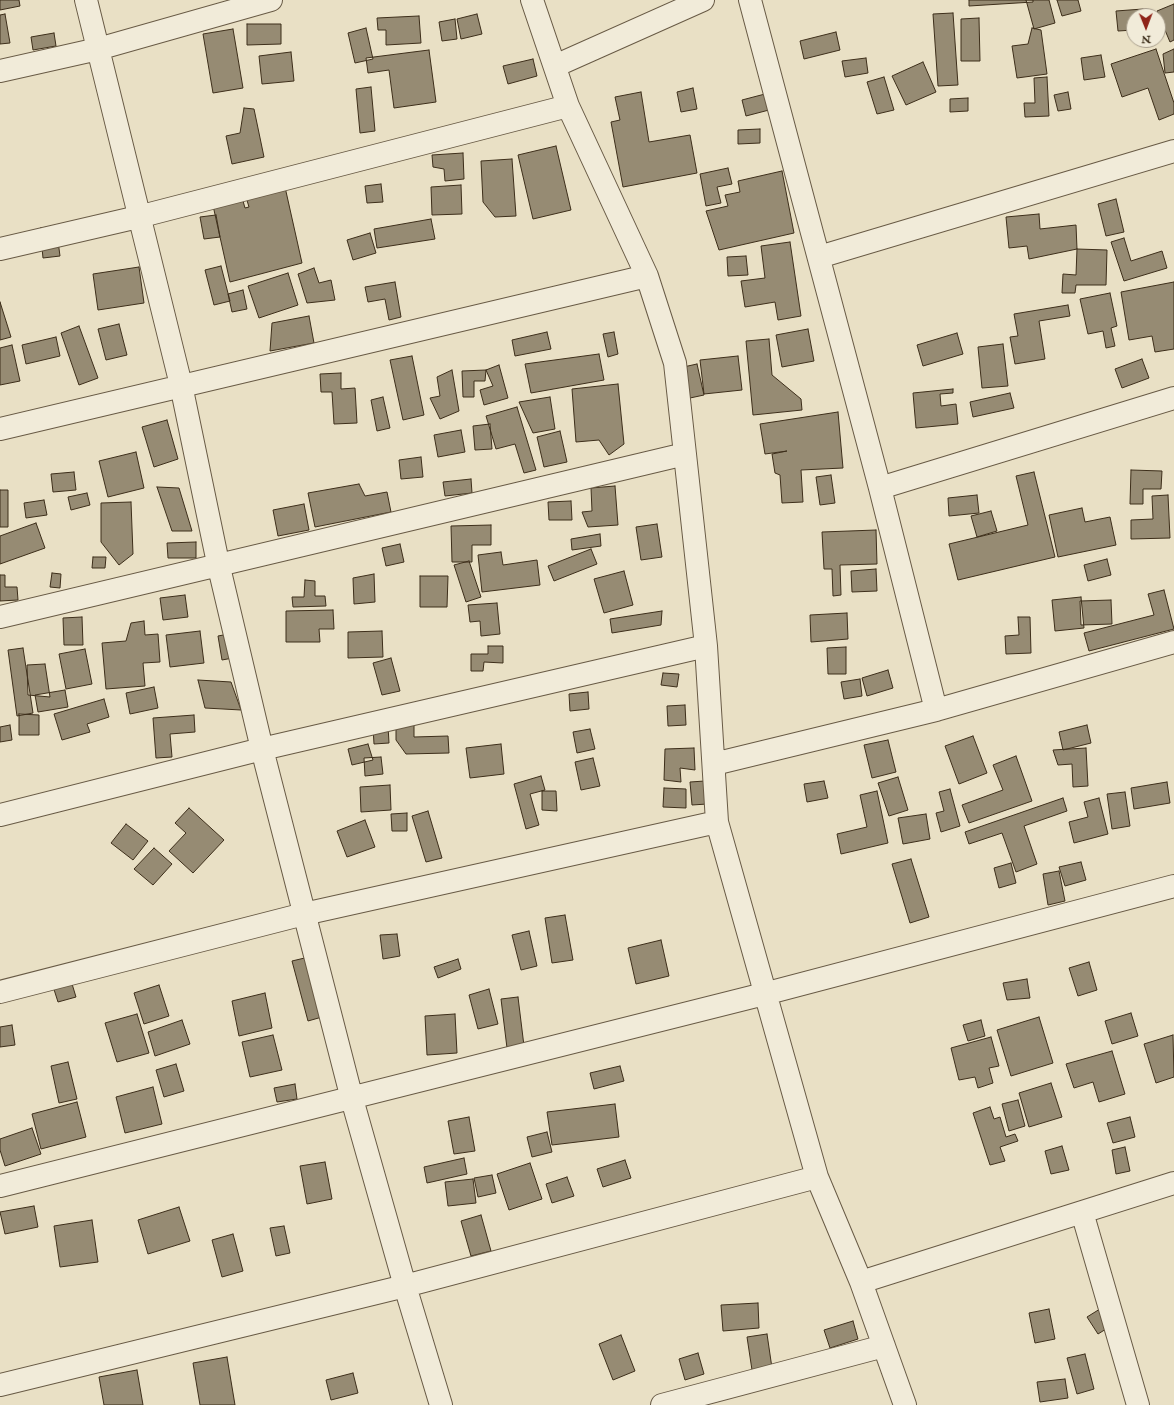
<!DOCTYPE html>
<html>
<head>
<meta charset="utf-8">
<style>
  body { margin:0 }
  #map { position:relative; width:1174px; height:1405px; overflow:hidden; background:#e9e0c5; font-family:"IM FELL English",serif }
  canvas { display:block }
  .north { position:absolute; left:1126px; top:8px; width:40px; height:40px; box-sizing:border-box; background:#f1ebd9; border:1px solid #a99f8d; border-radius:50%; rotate:179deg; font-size:11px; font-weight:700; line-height:16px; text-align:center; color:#3d2e1a }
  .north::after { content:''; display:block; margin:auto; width:14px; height:18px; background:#8f2418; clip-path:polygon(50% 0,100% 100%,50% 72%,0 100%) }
</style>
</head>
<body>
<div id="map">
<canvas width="1174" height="1405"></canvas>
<div class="north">N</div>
</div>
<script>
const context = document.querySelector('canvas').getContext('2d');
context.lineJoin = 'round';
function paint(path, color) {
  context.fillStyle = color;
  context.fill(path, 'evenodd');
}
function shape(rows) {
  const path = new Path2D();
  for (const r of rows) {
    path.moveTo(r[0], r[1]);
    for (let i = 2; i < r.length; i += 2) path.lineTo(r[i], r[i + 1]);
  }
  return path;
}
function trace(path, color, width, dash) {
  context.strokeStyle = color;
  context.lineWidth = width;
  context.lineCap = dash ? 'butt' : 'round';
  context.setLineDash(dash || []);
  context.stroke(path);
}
const building = shape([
  [0,0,19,0,20,6,0,10,0,0],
  [969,0,1033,0,1033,2,969,6,969,0],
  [1026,0,1049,0,1055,23,1034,29,1026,0],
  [1057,0,1078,0,1081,11,1062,16,1057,0],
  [1174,4,1174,40,1170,42,1157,11,1174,4],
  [1143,9,1143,16,1134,16,1134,30,1118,31,1116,11,1143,9],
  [953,13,958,85,938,86,933,14,953,13],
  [5,14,10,43,0,44,0,15,5,14],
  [477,14,482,34,461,39,457,19,477,14],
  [419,16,421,43,386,45,386,30,378,30,377,18,419,16],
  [979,18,980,61,961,61,961,19,979,18],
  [455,19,457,39,442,41,439,22,455,19],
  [247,24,281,24,281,44,247,45,247,24],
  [366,28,373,59,355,63,348,33,366,28],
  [1032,28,1041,30,1047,74,1017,78,1012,46,1028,44,1032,28],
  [233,29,243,88,213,93,203,34,233,29],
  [836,32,840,50,804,59,800,41,836,32],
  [54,33,56,46,33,50,31,37,54,33],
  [1156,49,1174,103,1174,114,1159,120,1148,88,1122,97,1111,64,1156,49],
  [1174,49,1174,72,1165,73,1163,54,1174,49],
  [429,50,436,102,394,108,389,70,368,73,366,58,429,50],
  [291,52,294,81,262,84,259,56,291,52],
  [1101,55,1105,77,1084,80,1081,58,1101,55],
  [866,58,868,73,845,77,842,61,866,58],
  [533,59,537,76,508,84,503,66,533,59],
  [923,62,936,92,906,105,892,76,923,62],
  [884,77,894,110,877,114,867,82,884,77],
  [1047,77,1049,116,1025,117,1024,103,1035,103,1034,78,1047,77],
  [371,87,375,131,360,133,356,89,371,87],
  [693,88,697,109,681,112,677,92,693,88],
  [641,92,649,142,690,135,697,173,623,187,611,122,620,120,615,97,641,92],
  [1068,92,1071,109,1058,111,1054,95,1068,92],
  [765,94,769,110,746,116,742,100,765,94],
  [968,98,968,111,950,112,950,99,968,98],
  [244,108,254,109,264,157,232,164,226,136,240,133,244,108],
  [760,129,760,143,738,144,738,130,760,129],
  [556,146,571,210,533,219,518,155,556,146],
  [463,153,464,179,445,181,444,169,433,167,432,155,463,153],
  [512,159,516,216,495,217,483,202,481,161,512,159],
  [728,168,732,184,717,187,721,203,706,206,700,174,728,168],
  [782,171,794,233,719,250,706,211,728,206,725,195,740,192,738,181,782,171],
  [381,184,383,202,367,203,365,186,381,184],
  [461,185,462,214,432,215,431,187,461,185],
  [285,187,302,263,230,282,212,201,241,194,245,208,249,207,246,197,285,187],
  [1116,199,1124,232,1106,236,1098,204,1116,199],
  [1039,214,1040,229,1076,225,1077,249,1029,259,1027,246,1009,248,1006,217,1039,214],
  [216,215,220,237,204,239,200,217,216,215],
  [431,219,435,239,377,248,374,229,431,219],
  [56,226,60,256,43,258,40,228,56,226],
  [370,233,376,253,353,260,347,240,370,233],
  [1124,238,1131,261,1162,251,1167,268,1124,281,1111,242,1124,238],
  [790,242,801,316,778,320,775,302,745,307,741,281,765,278,761,246,790,242],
  [1077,249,1107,250,1106,285,1076,285,1075,293,1062,293,1063,274,1076,275,1077,249],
  [746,256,748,275,728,276,727,257,746,256],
  [221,266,230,301,214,305,205,270,221,266],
  [139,267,144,303,98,310,93,274,139,267],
  [314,268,319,283,331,280,335,300,307,303,298,274,314,268],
  [288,273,298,305,259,318,248,286,288,273],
  [395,282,401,317,389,320,385,299,368,302,365,287,395,282],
  [1174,282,1174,349,1155,352,1152,336,1129,340,1121,292,1174,282],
  [243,290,247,309,232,312,228,294,243,290],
  [1110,293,1117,326,1111,328,1115,346,1106,348,1103,331,1088,334,1080,299,1110,293],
  [0,302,11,337,0,340,0,302],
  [1068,305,1070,316,1039,321,1045,359,1015,364,1010,337,1018,336,1014,314,1068,305],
  [309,316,314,343,270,351,272,323,309,316],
  [119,324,127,355,106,360,98,329,119,324],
  [79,326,98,378,79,385,61,333,79,326],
  [808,329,814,361,782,367,776,335,808,329],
  [547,332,551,349,515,356,512,340,547,332],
  [614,332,618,354,608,357,603,334,614,332],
  [957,333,963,354,923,366,917,345,957,333],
  [56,337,60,356,26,364,22,345,56,337],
  [769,339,772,375,801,399,802,410,753,415,746,341,769,339],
  [1003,344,1008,386,982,388,978,347,1003,344],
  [12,345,20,381,0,385,0,348,12,345],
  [599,354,604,380,531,393,525,364,599,354],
  [412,356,424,415,403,420,390,360,412,356],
  [738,356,742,390,704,394,700,360,738,356],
  [1142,359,1149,378,1122,388,1115,369,1142,359],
  [697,364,704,395,676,401,670,370,697,364],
  [499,365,508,398,484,405,480,390,493,386,486,370,499,365],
  [452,370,459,411,440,419,430,398,440,396,437,377,452,370],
  [486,370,485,381,474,381,474,397,463,397,462,371,486,370],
  [341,373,341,389,355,388,357,423,334,424,332,392,321,392,320,374,341,373],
  [618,384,624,444,609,455,599,440,576,442,572,389,618,384],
  [953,389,953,393,940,394,941,406,956,404,958,424,916,428,913,393,953,389],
  [1010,393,1014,408,973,417,970,402,1010,393],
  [383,397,390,428,377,431,371,400,383,397],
  [550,397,555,429,533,433,519,402,550,397],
  [517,407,536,470,524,473,515,444,496,449,486,416,517,407],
  [838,412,843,468,801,470,803,502,782,503,780,475,775,473,772,454,787,451,765,454,760,424,838,412],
  [167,420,178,459,154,467,142,427,167,420],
  [490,424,492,449,475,450,473,426,490,424],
  [461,430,465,452,438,457,434,435,461,430],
  [560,431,567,462,544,467,537,437,560,431],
  [136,452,144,488,108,497,99,461,136,452],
  [421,457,423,477,401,479,399,460,421,457],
  [1131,470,1162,471,1161,489,1143,489,1143,504,1130,504,1131,470],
  [74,472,76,490,53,492,51,474,74,472],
  [1034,472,1055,557,958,580,949,544,1028,525,1016,476,1034,472],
  [831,475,835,503,820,505,816,477,831,475],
  [471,479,472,493,445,496,443,482,471,479],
  [359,484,365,496,387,492,391,512,315,527,308,493,359,484],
  [615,486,618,525,588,527,582,512,592,511,591,488,615,486],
  [157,487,179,488,192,531,172,531,157,487],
  [0,490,8,490,8,527,0,527,0,490],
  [87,493,90,505,71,510,68,497,87,493],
  [977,495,979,513,949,516,948,498,977,495],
  [1168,495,1170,538,1131,539,1131,520,1153,519,1152,496,1168,495],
  [44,500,47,515,26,518,24,503,44,500],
  [571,501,572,520,549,520,548,502,571,501],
  [131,502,133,554,119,565,101,542,101,503,131,502],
  [304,504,309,530,278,536,273,510,304,504],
  [1082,508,1085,522,1110,517,1116,545,1058,557,1049,515,1082,508],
  [991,511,997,531,977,537,971,516,991,511],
  [36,523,45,548,0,564,0,536,36,523],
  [657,524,662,557,641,560,636,527,657,524],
  [491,525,491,545,472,545,472,562,452,562,451,526,491,525],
  [876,530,877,564,840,565,841,595,833,596,832,569,824,569,822,532,876,530],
  [600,534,601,546,572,550,571,539,600,534],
  [196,542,196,558,168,558,167,543,196,542],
  [400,544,404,562,386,566,382,548,400,544],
  [591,549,597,564,554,581,548,566,591,549],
  [501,552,503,565,537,560,540,585,482,592,478,555,501,552],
  [93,557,106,557,105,568,92,568,93,557],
  [1107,559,1111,575,1088,581,1084,565,1107,559],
  [469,561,481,597,466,602,454,565,469,561],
  [876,569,877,591,852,592,851,571,876,569],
  [624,571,633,605,604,613,594,579,624,571],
  [52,573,61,574,60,588,50,587,52,573],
  [374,574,375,602,354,604,353,578,374,574],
  [0,575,5,575,5,587,17,587,18,600,0,601,0,575],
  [420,576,448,576,447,607,420,607,420,576],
  [305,580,315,581,315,596,325,596,326,606,293,607,292,597,304,597,305,580],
  [1164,590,1174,629,1089,651,1084,633,1154,615,1148,594,1164,590],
  [185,595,188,617,163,620,160,598,185,595],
  [1081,597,1084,628,1055,631,1052,600,1081,597],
  [1111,600,1112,624,1081,625,1080,601,1111,600],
  [497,603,500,634,481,636,480,621,470,622,468,605,497,603],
  [333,610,334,629,319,629,320,642,286,642,286,611,333,610],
  [662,611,661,625,612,633,610,619,662,611],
  [847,613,848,639,811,642,810,615,847,613],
  [82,617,83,645,64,645,63,618,82,617],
  [1018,617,1030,617,1031,653,1006,654,1005,636,1019,635,1018,617],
  [144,621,145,635,158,634,160,662,143,663,145,686,106,689,102,643,126,641,131,623,144,621],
  [200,631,204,663,170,667,166,635,200,631],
  [382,631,383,657,348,658,348,632,382,631],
  [234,633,238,657,222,660,218,636,234,633],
  [488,646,503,646,503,663,484,662,483,671,471,671,471,654,488,654,488,646],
  [846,647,846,674,828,674,827,648,846,647],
  [23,648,33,713,17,716,8,650,23,648],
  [85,649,92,684,66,689,59,654,85,649],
  [391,658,400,691,382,695,373,663,391,658],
  [45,664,50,697,28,695,27,665,45,664],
  [888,670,893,688,867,696,862,678,888,670],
  [663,673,679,674,677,687,661,685,663,673],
  [860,679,862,696,844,699,841,682,860,679],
  [198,680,231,682,241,710,205,708,198,680],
  [154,687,158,708,130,714,126,693,154,687],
  [65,690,68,707,38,712,35,695,65,690],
  [588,692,589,709,570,711,569,694,588,692],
  [104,699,109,717,87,724,90,732,62,740,54,714,104,699],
  [685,705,686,725,668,726,667,706,685,705],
  [19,714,39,715,39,735,19,735,19,714],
  [194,715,195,732,170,734,172,757,156,758,153,718,194,715],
  [414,723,414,737,448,736,449,753,406,754,396,740,396,724,414,723],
  [10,725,12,740,0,742,0,727,10,725],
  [1087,725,1091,743,1063,750,1059,732,1087,725],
  [388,726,389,743,374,744,373,727,388,726],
  [590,729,595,749,577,753,573,732,590,729],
  [973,736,987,773,959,784,945,746,973,736],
  [888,740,896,772,872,778,864,745,888,740],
  [368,744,373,760,352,765,348,749,368,744],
  [501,744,504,774,470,778,466,748,501,744],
  [694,748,695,770,680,768,681,782,664,780,665,749,694,748],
  [1086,748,1088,786,1073,787,1072,764,1058,765,1053,750,1086,748],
  [1016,756,1032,801,969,823,962,805,1003,790,993,765,1016,756],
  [381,757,383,774,365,776,364,758,381,757],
  [593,758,600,786,581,790,575,762,593,758],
  [541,776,545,790,530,794,539,825,526,829,514,784,541,776],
  [898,777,908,810,889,816,878,783,898,777],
  [705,781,707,804,692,805,690,782,705,781],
  [824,781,828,798,807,802,804,784,824,781],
  [1167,782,1170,803,1134,809,1131,788,1167,782],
  [390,785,391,810,361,812,360,787,390,785],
  [664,788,686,789,686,808,663,807,664,788],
  [950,789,960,826,941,832,936,813,944,811,939,792,950,789],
  [542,791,556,791,557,811,542,810,542,791],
  [877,791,888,843,841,854,837,834,867,827,860,795,877,791],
  [1125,792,1130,826,1112,829,1107,794,1125,792],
  [1063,798,1067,811,1024,826,1037,864,1016,872,1002,833,969,844,965,832,1063,798],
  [1099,798,1108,834,1074,843,1069,822,1088,817,1084,802,1099,798],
  [189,808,224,840,193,873,169,851,186,833,175,823,189,808],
  [428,811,442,858,426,862,412,816,428,811],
  [407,813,407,831,392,831,391,814,407,813],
  [926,814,930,839,903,844,898,818,926,814],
  [365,820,375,847,347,857,337,831,365,820],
  [126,824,148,841,133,860,111,843,126,824],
  [154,848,172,864,153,885,134,869,154,848],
  [911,859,929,917,910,923,892,864,911,859],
  [1081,862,1086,880,1065,886,1059,867,1081,862],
  [1011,863,1016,883,999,888,994,868,1011,863],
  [1059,871,1065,901,1048,905,1043,874,1059,871],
  [565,915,573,960,552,963,545,918,565,915],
  [529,931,537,966,521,970,512,935,529,931],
  [397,934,400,956,383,959,380,935,397,934],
  [661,940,669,976,636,984,628,948,661,940],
  [313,956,329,1015,308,1021,292,961,313,956],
  [458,959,461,969,438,978,434,967,458,959],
  [1089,962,1097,990,1078,996,1069,968,1089,962],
  [69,974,76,997,58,1002,51,980,69,974],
  [1027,979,1030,998,1007,1000,1003,983,1027,979],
  [159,985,169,1016,144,1024,134,993,159,985],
  [489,989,498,1024,478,1029,469,995,489,989],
  [265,993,272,1028,239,1036,232,1001,265,993],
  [518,997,524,1046,507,1048,501,999,518,997],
  [1131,1013,1138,1036,1112,1044,1105,1021,1131,1013],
  [137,1014,149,1053,117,1062,105,1023,137,1014],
  [455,1014,457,1053,427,1055,425,1016,455,1014],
  [1039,1017,1053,1063,1011,1076,997,1030,1039,1017],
  [182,1020,190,1044,155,1056,148,1032,182,1020],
  [981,1020,985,1036,968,1041,963,1025,981,1020],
  [12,1025,15,1045,0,1047,0,1027,12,1025],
  [273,1035,282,1070,250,1077,242,1042,273,1035],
  [1173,1035,1174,1077,1156,1083,1144,1044,1173,1035],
  [991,1037,999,1066,989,1068,993,1083,978,1088,975,1077,959,1080,951,1048,991,1037],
  [1112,1051,1125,1094,1099,1102,1093,1082,1074,1088,1066,1064,1112,1051],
  [68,1062,77,1099,59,1103,51,1066,68,1062],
  [176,1064,184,1091,164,1097,156,1070,176,1064],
  [620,1066,624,1081,594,1089,590,1073,620,1066],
  [1051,1083,1062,1117,1029,1127,1019,1093,1051,1083],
  [295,1084,297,1099,277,1102,274,1088,295,1084],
  [153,1087,162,1124,125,1133,116,1097,153,1087],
  [1018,1100,1025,1126,1009,1131,1002,1104,1018,1100],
  [77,1102,86,1137,41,1149,32,1114,77,1102],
  [615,1104,619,1137,552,1145,547,1112,615,1104],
  [990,1107,994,1119,1000,1117,1006,1137,1015,1134,1018,1141,1000,1147,1005,1161,990,1165,973,1113,990,1107],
  [469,1117,475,1151,454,1154,448,1121,469,1117],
  [1130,1117,1135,1137,1113,1143,1107,1123,1130,1117],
  [32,1128,41,1154,5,1166,0,1150,0,1139,32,1128],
  [547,1132,552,1152,532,1157,527,1137,547,1132],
  [1062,1146,1069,1170,1051,1174,1045,1151,1062,1146],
  [1125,1147,1130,1171,1116,1174,1112,1150,1125,1147],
  [464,1158,467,1174,427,1183,424,1167,464,1158],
  [625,1160,631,1178,603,1187,597,1169,625,1160],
  [325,1162,332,1199,307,1204,300,1166,325,1162],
  [530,1163,542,1199,509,1210,497,1174,530,1163],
  [492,1175,496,1193,478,1197,474,1178,492,1175],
  [567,1177,574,1196,552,1203,546,1184,567,1177],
  [473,1179,476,1203,448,1206,445,1182,473,1179],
  [34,1206,38,1227,5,1234,0,1212,34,1206],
  [179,1207,190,1241,148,1254,138,1220,179,1207],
  [481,1215,491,1251,471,1256,461,1221,481,1215],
  [92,1220,98,1262,60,1267,54,1226,92,1220],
  [284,1226,290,1253,276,1256,270,1228,284,1226],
  [233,1234,243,1271,222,1277,212,1240,233,1234],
  [758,1303,759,1328,723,1331,721,1305,758,1303],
  [1108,1304,1119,1321,1098,1334,1087,1317,1108,1304],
  [1049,1309,1055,1339,1035,1343,1029,1313,1049,1309],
  [853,1321,858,1339,830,1348,824,1330,853,1321],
  [767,1334,772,1368,752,1370,747,1337,767,1334],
  [621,1335,635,1371,613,1380,599,1344,621,1335],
  [698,1353,704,1374,685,1380,679,1359,698,1353],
  [1085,1354,1094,1389,1077,1394,1067,1358,1085,1354],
  [227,1357,235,1405,200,1405,193,1363,227,1357],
  [137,1370,143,1405,104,1405,99,1377,137,1370],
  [353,1373,358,1393,331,1400,326,1380,353,1373],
  [1065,1379,1068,1398,1040,1402,1037,1382,1065,1379]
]);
const minor = shape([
  [86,0,181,385,218,563,262,749,352,1099,405,1286,441,1405],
  [532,0,568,106,647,276,675,363,706,646,717,822,817,1177,861,1282,905,1405],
  [750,0,880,488,936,710],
  [555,66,703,0],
  [0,71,98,49,271,0],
  [0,249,138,217,568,106],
  [819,257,1174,151],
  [0,429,647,276],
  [880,488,1174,398],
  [0,617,685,454],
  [714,764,936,710,1174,642],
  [0,815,262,749,706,646],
  [0,992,304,914,717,822],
  [0,1186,764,994,1174,886],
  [1082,1212,1138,1405],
  [861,1282,1174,1183],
  [0,1385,405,1286,817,1177],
  [662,1405,884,1346]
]);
paint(building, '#968b73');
trace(building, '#3d2e1a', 1);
trace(minor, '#685a45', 24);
trace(minor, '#f1ebd9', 22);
</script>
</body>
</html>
